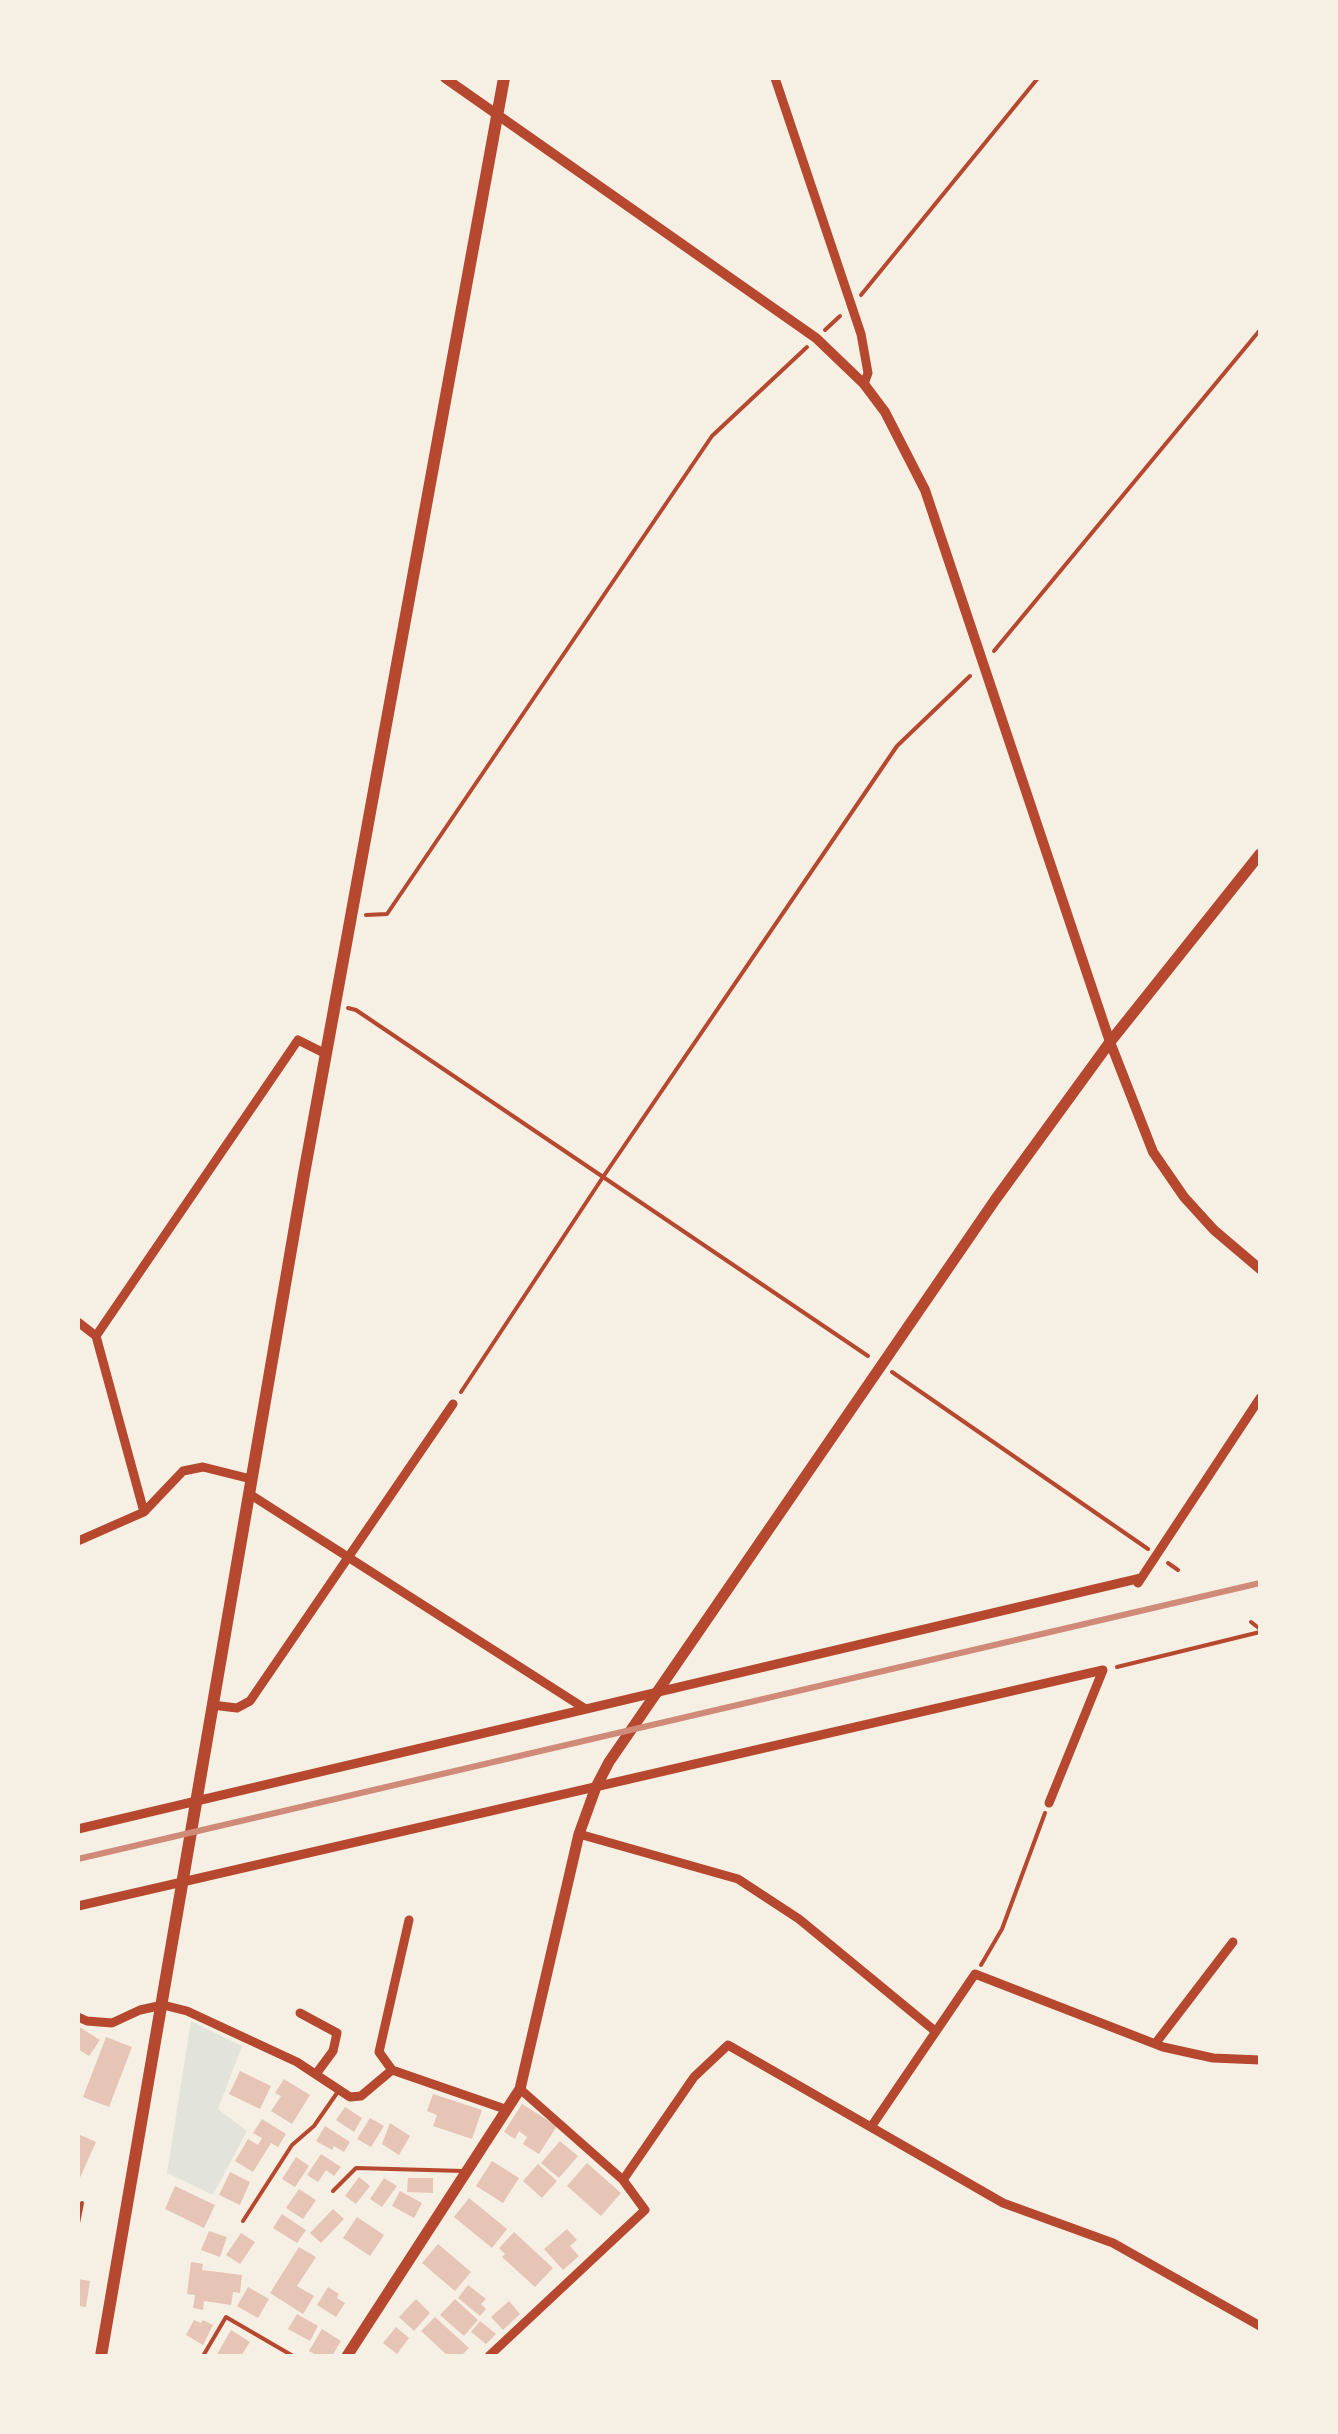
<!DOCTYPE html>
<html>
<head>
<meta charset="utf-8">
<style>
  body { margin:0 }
  #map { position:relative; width:1338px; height:2434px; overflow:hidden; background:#f6efe4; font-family:"Alegreya Sans",sans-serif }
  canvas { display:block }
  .frame { position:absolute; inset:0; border:80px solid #f6efe4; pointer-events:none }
</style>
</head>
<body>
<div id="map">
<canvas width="1338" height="2434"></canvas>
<div class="frame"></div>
</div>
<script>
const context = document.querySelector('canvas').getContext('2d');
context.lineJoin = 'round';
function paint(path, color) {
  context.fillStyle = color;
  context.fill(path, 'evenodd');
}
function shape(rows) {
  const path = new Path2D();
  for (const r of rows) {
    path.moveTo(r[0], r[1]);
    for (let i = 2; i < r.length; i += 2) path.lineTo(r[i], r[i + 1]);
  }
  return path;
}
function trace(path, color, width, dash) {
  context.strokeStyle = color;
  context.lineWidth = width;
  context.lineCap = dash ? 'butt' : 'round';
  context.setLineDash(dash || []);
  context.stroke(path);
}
const green = shape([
  [191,2021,242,2046,218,2109,247,2131,213,2195,167,2173]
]);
const building = shape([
  [78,2026,100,2040,89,2056,78,2049],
  [106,2037,132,2047,109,2107,83,2097],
  [240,2071,271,2086,260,2109,229,2094],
  [284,2079,310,2095,292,2124,271,2111,281,2096,275,2093],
  [433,2094,482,2110,472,2139,433,2126,437,2115,427,2111],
  [522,2104,557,2126,539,2154,523,2144,527,2137,519,2131,515,2139,504,2132],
  [345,2107,362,2118,354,2132,336,2120],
  [370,2118,384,2126,371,2147,357,2139],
  [262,2119,286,2134,278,2147,271,2143,253,2172,235,2161,248,2139,258,2145,262,2138,253,2133],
  [390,2123,410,2136,399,2155,382,2144],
  [325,2126,350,2142,344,2152,334,2146,332,2150,316,2141],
  [78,2134,96,2142,78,2182],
  [560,2141,578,2156,559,2178,541,2163],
  [321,2154,341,2167,334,2176,326,2170,318,2182,307,2175],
  [296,2157,309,2166,295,2187,282,2179],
  [492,2161,519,2178,503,2203,476,2186],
  [587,2163,621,2193,601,2216,567,2186],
  [538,2164,557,2181,542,2198,523,2181],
  [230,2172,250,2182,240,2205,219,2195],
  [359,2177,370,2186,356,2204,345,2196],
  [384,2178,397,2186,382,2207,370,2199],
  [408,2178,433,2178,433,2193,407,2192],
  [175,2186,215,2205,204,2228,165,2209],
  [299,2189,316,2200,303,2219,286,2208],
  [400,2191,422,2203,414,2218,392,2206],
  [469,2198,507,2229,492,2248,454,2217],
  [333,2209,344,2219,321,2243,310,2233],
  [282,2214,306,2230,297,2243,273,2228],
  [357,2217,384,2235,370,2256,343,2238],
  [567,2229,577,2240,570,2246,579,2256,563,2270,544,2249],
  [209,2231,227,2237,220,2257,201,2250],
  [514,2232,553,2268,535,2287,502,2257,505,2254,499,2248],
  [241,2233,255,2242,240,2264,226,2255],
  [438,2244,471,2272,455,2291,422,2263],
  [299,2247,316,2257,297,2286,314,2296,303,2314,270,2293],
  [191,2262,203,2264,202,2270,242,2275,240,2293,233,2292,231,2305,204,2301,203,2310,193,2308,195,2295,187,2294],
  [78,2279,90,2281,86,2307,78,2306],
  [468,2285,486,2299,481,2304,486,2309,480,2316,458,2298],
  [248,2287,269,2299,258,2318,237,2306],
  [328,2287,339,2294,337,2298,345,2303,336,2317,317,2305],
  [416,2299,430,2313,414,2331,399,2317],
  [455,2299,478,2320,464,2336,440,2315],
  [509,2301,520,2314,503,2330,491,2317],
  [297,2314,318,2326,310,2341,288,2329],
  [435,2317,469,2348,461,2356,448,2356,421,2331],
  [194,2320,201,2323,203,2320,213,2325,203,2345,186,2335],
  [480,2321,496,2334,486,2344,471,2332],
  [396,2327,409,2338,397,2354,383,2343],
  [322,2329,341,2341,332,2356,318,2356,309,2351],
  [231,2330,250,2342,241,2356,217,2354]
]);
const path = shape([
  [861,295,1038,78],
  [825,330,840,316],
  [994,651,1260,330],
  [366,915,387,914,712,436,807,347],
  [348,1008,356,1010,868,1356],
  [892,1372,1148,1549],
  [461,1392,603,1177,897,746,970,676],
  [1168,1563,1178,1570],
  [1251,1622,1260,1629],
  [1117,1667,1260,1632],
  [981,1965,1002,1929,1045,1813]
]);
const service = shape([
  [333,2191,356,2168,463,2171],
  [243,2221,292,2145,314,2126,337,2093],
  [78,2223,82,2203],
  [203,2356,226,2317,293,2356]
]);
const minor = shape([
  [775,78,861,334,868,373,864,384],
  [78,1322,96,1336,144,1512],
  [96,1336,298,1040,326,1054],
  [251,1495,584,1708],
  [78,1541,144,1512,183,1471,203,1467,251,1479],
  [1138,1583,1260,1398],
  [212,1705,237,1708,250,1701,453,1404],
  [1049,1803,1103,1670],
  [78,1829,1141,1578],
  [579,1834,738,1879,799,1919,935,2031],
  [78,1906,1103,1670],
  [300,2013,337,2033,333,2051,316,2074],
  [78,2017,87,2021,112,2023,140,2010,163,2005,187,2011,297,2062,350,2097,361,2096,392,2070,505,2109],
  [1155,2044,1233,1942],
  [392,2070,379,2052,409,1920],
  [871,2127,975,1974,1163,2047,1213,2058,1260,2060],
  [623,2180,694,2077,728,2045,1003,2203,1113,2243,1260,2326],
  [489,2356,645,2210,623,2180,520,2089]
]);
const tertiary = shape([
  [445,78,816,338,864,384,885,412,925,490,1110,1042,1153,1152,1184,1197,1214,1230,1260,1269]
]);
const secondary = shape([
  [347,2356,520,2089,579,1834,596,1787,609,1762,995,1200,1110,1042,1260,854]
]);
const primary = shape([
  [101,2356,304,1174,504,78]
]);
const rail = shape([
  [78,1859,1260,1583]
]);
paint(green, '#e2e4dc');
paint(building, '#e6c5b7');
trace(path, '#b5482f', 4);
trace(service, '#b5482f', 4);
trace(minor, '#b5482f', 9);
trace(tertiary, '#b5482f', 10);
trace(secondary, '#b5482f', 11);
trace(primary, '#b5482f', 12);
trace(rail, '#cf8b77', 6);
</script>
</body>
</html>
